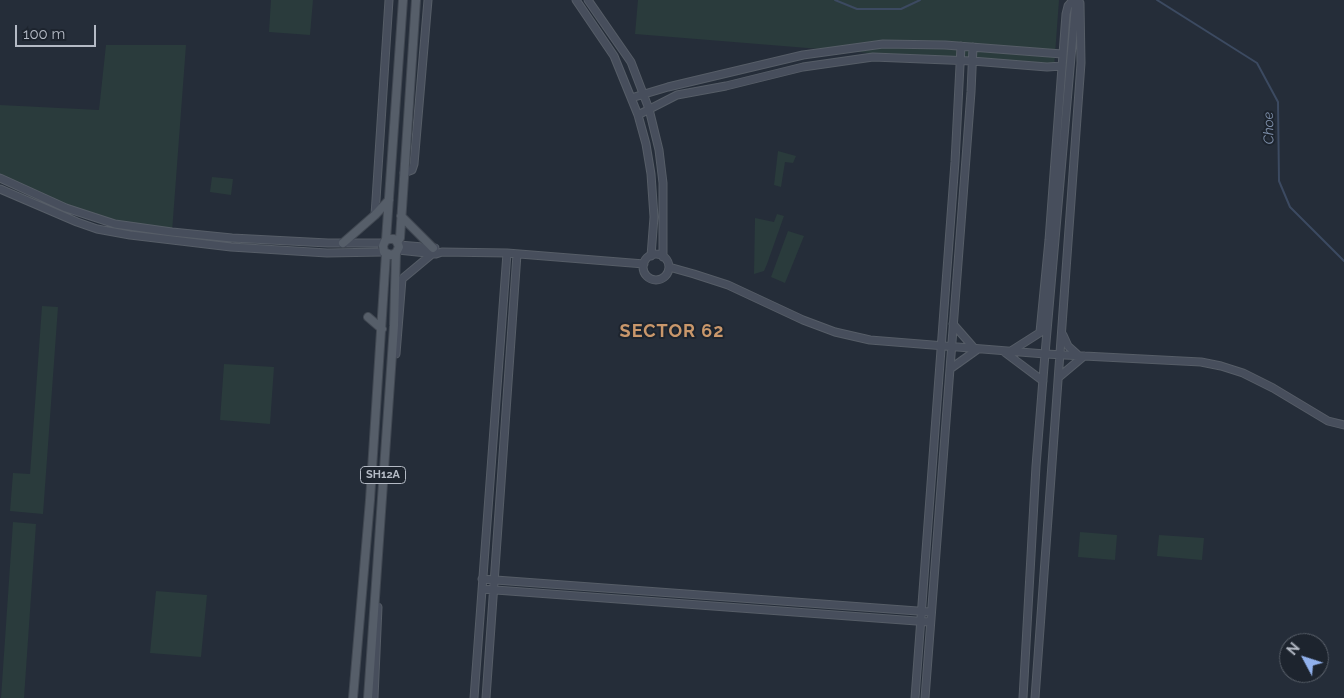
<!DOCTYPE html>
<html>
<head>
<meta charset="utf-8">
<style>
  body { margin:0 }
  #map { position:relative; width:1344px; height:698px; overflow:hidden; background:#252d39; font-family:Raleway,sans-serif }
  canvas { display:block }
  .north { position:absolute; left:1279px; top:633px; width:50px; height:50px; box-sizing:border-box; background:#1d242e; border:1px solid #59606a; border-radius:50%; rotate:310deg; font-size:14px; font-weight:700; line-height:20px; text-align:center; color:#b4bac5 }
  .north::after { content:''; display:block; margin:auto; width:18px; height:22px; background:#91b1ed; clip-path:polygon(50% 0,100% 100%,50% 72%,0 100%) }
  .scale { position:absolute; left:15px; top:25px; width:81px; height:22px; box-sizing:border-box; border:2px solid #b4bac5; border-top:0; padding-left:6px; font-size:15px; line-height:18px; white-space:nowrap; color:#b4bac5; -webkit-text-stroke:4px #1d242e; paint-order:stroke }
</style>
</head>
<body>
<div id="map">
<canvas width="1344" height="698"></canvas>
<div class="north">N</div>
<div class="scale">100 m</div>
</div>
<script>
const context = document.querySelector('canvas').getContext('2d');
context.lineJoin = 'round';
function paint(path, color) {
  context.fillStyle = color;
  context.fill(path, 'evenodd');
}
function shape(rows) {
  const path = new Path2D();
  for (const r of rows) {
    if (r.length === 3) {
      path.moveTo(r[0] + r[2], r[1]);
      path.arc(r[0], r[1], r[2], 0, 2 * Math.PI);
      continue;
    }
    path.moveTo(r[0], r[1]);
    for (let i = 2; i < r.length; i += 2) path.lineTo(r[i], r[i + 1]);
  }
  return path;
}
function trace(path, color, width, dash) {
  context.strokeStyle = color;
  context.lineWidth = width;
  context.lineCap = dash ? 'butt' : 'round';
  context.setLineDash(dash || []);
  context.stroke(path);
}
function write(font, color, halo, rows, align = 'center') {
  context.font = font + ' Raleway,sans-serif';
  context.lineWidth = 4;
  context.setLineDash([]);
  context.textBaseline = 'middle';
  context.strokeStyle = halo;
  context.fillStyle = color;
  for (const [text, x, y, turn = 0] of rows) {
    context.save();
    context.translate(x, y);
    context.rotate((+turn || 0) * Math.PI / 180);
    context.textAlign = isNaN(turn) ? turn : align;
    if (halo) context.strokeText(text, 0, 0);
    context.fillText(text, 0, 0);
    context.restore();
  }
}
const green = shape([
  [271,0,313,0,310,35,269,32],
  [638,0,1059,0,1054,68,635,34],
  [106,45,186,45,172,232,115,224,0,180,0,105,99,110],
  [778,151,796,156,793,163,785,162,781,187,774,185],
  [212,177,233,179,231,195,210,192],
  [777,214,784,216,767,264,764,271,754,274,755,218,774,222],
  [788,231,804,236,785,283,771,277],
  [42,306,58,307,43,514,10,511,13,473,30,474],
  [224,364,274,367,270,424,220,420],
  [13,522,36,524,24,698,1,698],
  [1080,532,1117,535,1115,560,1078,557],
  [1159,535,1204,538,1202,560,1157,556],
  [156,591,207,595,201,657,150,653]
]);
const stream = shape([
  [835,0,857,9,901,9,920,0],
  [1157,0,1257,63,1278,102,1279,181,1290,207,1344,261]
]);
const secondary = shape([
  [576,0,614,56,638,115,646,144,651,174,654,217,651,256],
  [588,0,631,62,649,109,659,150,663,183,663,257],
  [631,98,668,87,803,55,883,44,945,45,1062,54],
  [638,115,677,95,726,86,803,67,873,57,972,61,1047,67,1062,66],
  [404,173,412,170,414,164,428,0],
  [0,178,66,208,115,224,172,232,232,238,328,243,384,243],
  [0,189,77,222,97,229,130,235,231,247,327,253,384,252],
  [375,215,389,0],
  [399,245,435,248],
  [398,250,436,254,442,252,507,253,644,264],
  [656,267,13],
  [669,267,694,274,728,285,803,320,835,332,870,340,1045,354,1201,362,1221,366,1243,373,1273,388,1328,421,1344,425],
  [953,324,974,348],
  [1040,332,1049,240,1066,14,1068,6,1073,0],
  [1063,335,1068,346,1078,355],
  [1003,351,1043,381],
  [1011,351,1044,330],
  [396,354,402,279,432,254],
  [950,369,978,349],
  [1059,377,1084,356],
  [482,579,931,612],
  [482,589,930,622],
  [374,698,378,607],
  [474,698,507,253],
  [486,698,517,254],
  [915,698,955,162,961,46],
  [925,698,971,92,973,47],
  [1023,698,1036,466,1045,354,1076,0],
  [1035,698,1081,63,1080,3]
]);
const primary = shape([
  [401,216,433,248],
  [386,240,403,0],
  [397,242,400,238,416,0],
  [343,243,375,215,389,200],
  [368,317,382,329],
  [353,698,370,500,386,254],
  [368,698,394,326,396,253,399,247,397,242,394,239,389,239,385,241,383,246,384,252,391,255,396,253]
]);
const shields = [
  [383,475,45]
];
const shieldNames = [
  ["SH12A",383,475]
];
const waterNames = [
  ["Choe",1269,128,-91]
];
const districtNames = [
  ["SECTOR 62",672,332]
];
paint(green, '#2a3b3c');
trace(stream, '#3c4a61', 2);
trace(secondary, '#565d67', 9);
trace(primary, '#414852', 10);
trace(secondary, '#474e5c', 7);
trace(primary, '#565e69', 8);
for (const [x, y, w] of shields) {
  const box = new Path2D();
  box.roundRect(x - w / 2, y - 8.5, w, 17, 4);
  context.fillStyle = '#1d242e';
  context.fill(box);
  trace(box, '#b4bac5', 1);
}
write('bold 11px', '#b4bac5', null, shieldNames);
write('italic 14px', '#7e8faa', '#1d242e', waterNames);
context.letterSpacing = '1px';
write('bold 18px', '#c9976b', '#1d242e', districtNames);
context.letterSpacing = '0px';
</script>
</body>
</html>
